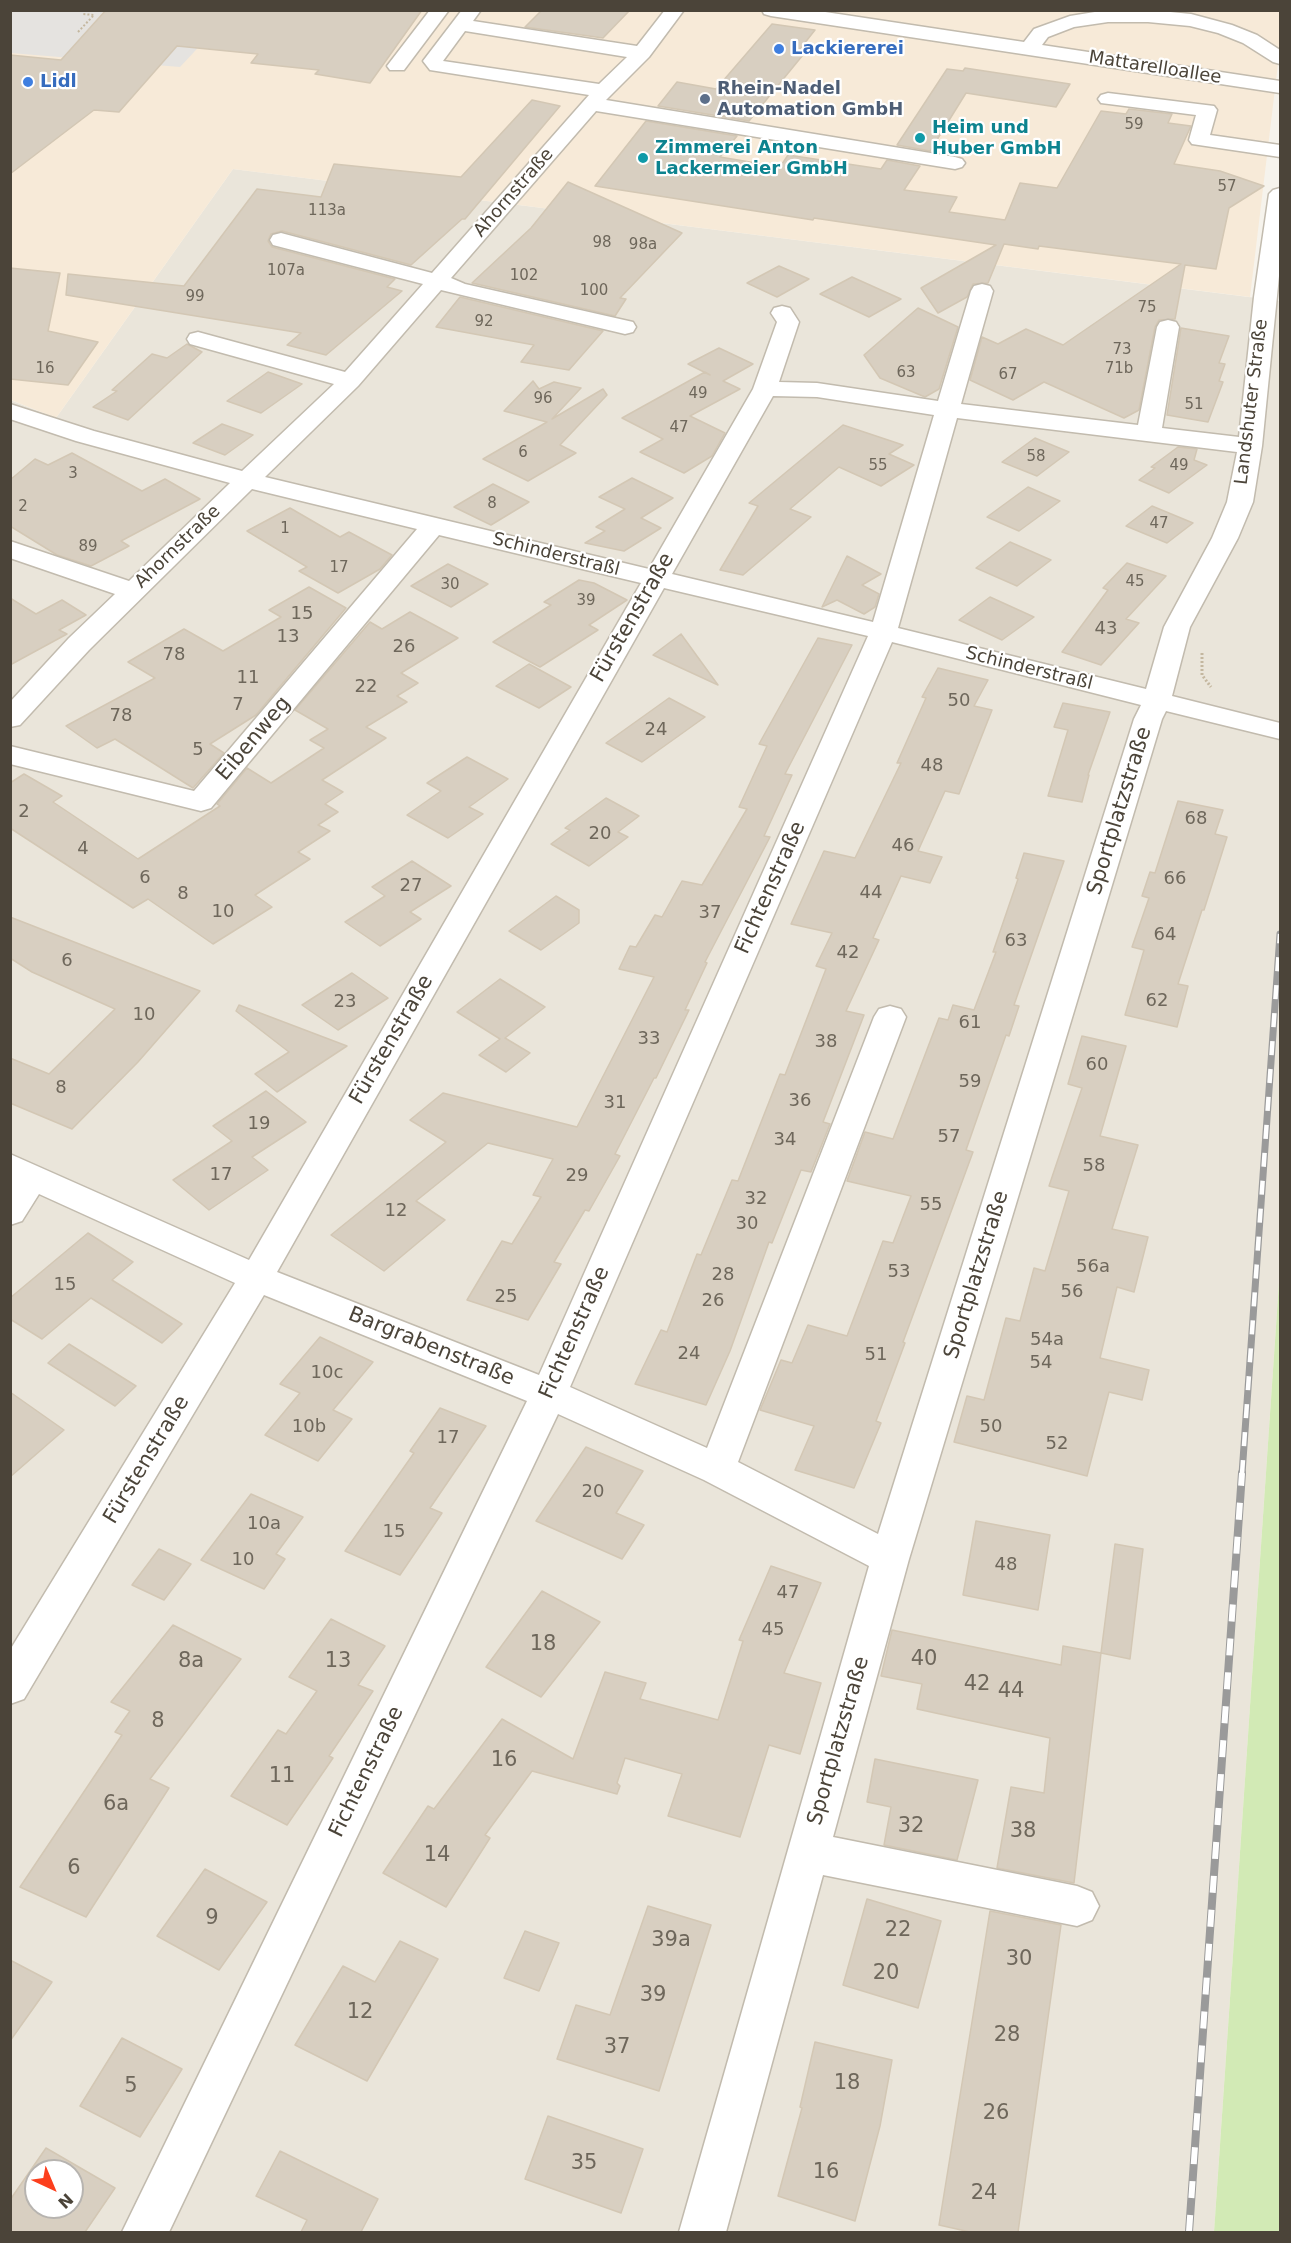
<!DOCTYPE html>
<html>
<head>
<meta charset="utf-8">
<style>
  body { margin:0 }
  #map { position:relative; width:1291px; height:2243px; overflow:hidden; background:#f6f3ec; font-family:"DejaVu Sans",sans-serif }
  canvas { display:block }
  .frame { position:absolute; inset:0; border:12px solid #4b4439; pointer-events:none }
  .north { position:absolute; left:24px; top:2159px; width:60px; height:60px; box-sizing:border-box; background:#fff; border:2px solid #b7b4b0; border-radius:50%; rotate:136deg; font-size:16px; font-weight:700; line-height:24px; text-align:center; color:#4b4439 }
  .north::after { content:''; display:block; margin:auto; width:21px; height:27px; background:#fc3f1d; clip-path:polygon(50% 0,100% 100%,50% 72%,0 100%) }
</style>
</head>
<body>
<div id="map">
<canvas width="1291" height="2243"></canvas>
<div class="frame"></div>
<div class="north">N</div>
</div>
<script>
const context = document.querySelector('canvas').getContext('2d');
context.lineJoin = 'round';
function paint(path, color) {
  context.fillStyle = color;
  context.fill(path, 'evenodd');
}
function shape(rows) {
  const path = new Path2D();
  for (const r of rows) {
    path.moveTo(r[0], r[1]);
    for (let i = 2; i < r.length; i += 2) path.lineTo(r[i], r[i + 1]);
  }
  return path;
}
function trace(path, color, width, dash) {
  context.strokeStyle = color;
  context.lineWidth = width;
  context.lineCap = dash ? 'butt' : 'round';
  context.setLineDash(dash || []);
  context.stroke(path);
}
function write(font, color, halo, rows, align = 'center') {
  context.font = font + ' "DejaVu Sans",sans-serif';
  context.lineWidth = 4.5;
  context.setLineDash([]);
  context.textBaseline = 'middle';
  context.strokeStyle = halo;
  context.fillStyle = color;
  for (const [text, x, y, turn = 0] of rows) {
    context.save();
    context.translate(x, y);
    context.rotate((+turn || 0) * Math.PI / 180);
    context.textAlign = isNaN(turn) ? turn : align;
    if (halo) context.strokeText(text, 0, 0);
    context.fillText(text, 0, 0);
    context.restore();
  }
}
const residential = shape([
  [233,169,1280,301,1280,1268,1214,2232,11,2232,10,400,56,418],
  [36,2171,72,2171,72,2207,36,2207]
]);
const commercial = shape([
  [10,11,1280,11,1280,47,1250,297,233,169,56,418,11,400]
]);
const green = shape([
  [1280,1268,1280,2232,1214,2232]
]);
const parking = shape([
  [10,11,104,11,91,26,208,37,180,67,11,53]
]);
const building = shape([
  [106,10,422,10,370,83,315,74,319,70,251,63,258,54,177,46,119,112,94,110,10,174,10,55,61,60,106,10],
  [542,10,630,10,603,38,525,27,542,10],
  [772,24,815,30,800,49,807,50,749,121,658,106,677,82,716,89,772,24],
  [965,68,1070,84,1056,107,966,93,930,151,897,145,947,69,963,71,965,68],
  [532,100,560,106,465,219,462,219,411,265,282,231,271,234,268,241,272,247,395,279,387,287,402,291,326,355,287,345,301,333,66,295,68,274,184,286,257,189,321,197,334,164,461,177,532,100],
  [1129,109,1172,114,1168,123,1191,126,1174,164,1220,171,1264,186,1229,208,1216,269,1185,265,1175,319,1159,320,1155,327,1139,410,1124,418,1044,382,1013,400,970,380,982,337,998,344,1026,329,1063,345,1181,264,1039,246,1038,249,1004,244,988,283,973,284,967,297,938,313,921,288,996,245,814,218,813,220,595,186,646,121,737,136,720,157,780,167,788,155,881,169,887,160,920,166,904,190,957,197,949,212,1005,220,1020,183,1057,188,1101,111,1126,114,1129,109],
  [568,182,682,233,620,298,626,299,615,316,472,283,531,228,568,182],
  [779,266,809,279,777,297,747,283,779,266],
  [10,268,60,273,48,331,98,342,68,385,10,379,10,268],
  [852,277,901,299,869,317,820,294,852,277],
  [460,297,603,331,569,370,521,362,534,345,436,327,460,297],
  [918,308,958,327,939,389,925,397,880,378,864,355,918,308],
  [1181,328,1229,336,1219,363,1225,364,1219,381,1223,382,1208,422,1167,415,1181,328],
  [187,344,202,352,128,420,93,407,117,391,112,390,152,354,167,358,187,344],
  [719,348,753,364,723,381,740,389,690,416,725,433,712,456,684,473,640,452,663,439,622,418,705,372,710,375,688,364,719,348],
  [268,372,302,384,261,413,227,401,268,372],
  [533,381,539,389,554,382,581,388,552,419,603,389,607,395,560,445,576,453,528,481,483,459,547,422,504,411,533,381],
  [222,424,253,435,225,455,193,443,222,424],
  [843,425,903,445,889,454,914,465,881,486,839,467,790,509,811,517,743,575,720,570,758,506,749,503,843,425],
  [1035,438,1069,452,1037,476,1002,462,1035,438],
  [1178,447,1197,449,1194,460,1207,465,1169,493,1139,480,1155,468,1151,467,1178,447],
  [72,453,142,491,165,479,200,499,121,541,129,546,91,566,57,555,10,526,10,480,35,459,48,465,72,453],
  [632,478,673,498,641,518,661,528,624,551,585,543,605,531,596,527,625,509,599,497,632,478],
  [493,484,529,502,491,525,454,507,493,484],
  [1028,487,1060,501,1019,531,987,517,1028,487],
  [1152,506,1193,523,1167,543,1126,526,1152,506],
  [290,508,340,537,349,532,392,555,380,569,338,593,299,571,307,567,247,531,290,508],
  [1010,542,1051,560,1017,586,976,568,1010,542],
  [847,556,881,574,862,585,879,594,875,607,864,614,837,600,822,607,847,556],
  [1127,563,1166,576,1126,619,1139,623,1101,665,1062,652,1108,590,1103,588,1127,563],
  [448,564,488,584,451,607,411,586,448,564],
  [579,580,594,583,627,600,589,625,598,630,540,667,493,642,551,605,544,602,579,580],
  [309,587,346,608,256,715,210,744,224,753,193,788,115,739,97,748,66,726,155,678,128,662,184,629,223,651,281,617,269,610,309,587],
  [990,597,1034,617,1002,640,959,620,990,597],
  [10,598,36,614,62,600,86,615,59,630,67,634,10,665,10,598],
  [410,612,458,638,401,673,418,683,397,696,407,702,366,727,386,738,322,780,343,792,325,804,338,812,318,825,330,831,298,852,310,859,255,895,272,907,213,944,148,899,133,908,10,828,10,783,24,774,62,796,53,802,138,859,220,806,217,804,247,768,271,783,324,748,310,740,328,729,295,710,370,622,382,629,410,612],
  [681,634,718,685,653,655,681,634],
  [818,638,852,645,785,774,792,775,764,836,770,837,769,839,705,962,707,963,685,1010,689,1010,656,1078,654,1078,615,1154,620,1156,589,1211,585,1210,554,1262,561,1264,528,1320,467,1300,502,1241,512,1244,541,1197,533,1195,553,1159,488,1143,416,1201,445,1220,384,1271,331,1235,446,1142,410,1120,443,1093,577,1127,654,977,619,969,630,946,636,947,655,915,662,917,682,881,702,885,747,809,739,807,767,746,759,744,818,638],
  [529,664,571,687,539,708,496,686,529,664],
  [938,668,988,680,974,706,992,710,959,794,945,791,918,851,942,857,930,883,901,876,873,938,879,940,846,1011,864,1015,823,1122,830,1124,811,1172,801,1170,772,1243,769,1242,730,1351,706,1405,635,1384,661,1330,667,1332,697,1254,701,1255,732,1180,738,1181,780,1074,785,1075,826,969,816,966,832,933,791,924,824,851,855,858,901,763,897,763,926,698,922,697,938,668],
  [669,698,705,717,642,762,606,743,669,698],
  [1063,703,1110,712,1088,775,1089,775,1082,802,1048,796,1068,730,1054,727,1063,703],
  [467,757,508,779,469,807,483,814,448,838,407,815,441,791,427,783,467,757],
  [606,798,639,816,618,832,628,837,589,866,551,844,570,830,565,828,606,798],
  [1178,801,1223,810,1215,834,1227,837,1204,910,1202,910,1178,984,1188,986,1177,1027,1125,1015,1144,950,1132,947,1149,898,1142,896,1150,872,1155,873,1178,801],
  [1024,853,1064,861,1014,1005,1019,1006,1009,1036,1006,1035,966,1150,973,1152,903,1342,905,1343,876,1421,881,1423,854,1488,795,1470,814,1426,760,1410,781,1360,792,1363,808,1325,847,1336,883,1241,893,1243,911,1196,847,1181,865,1132,893,1139,939,1018,948,1020,953,1005,974,1010,996,952,993,952,1018,879,1016,878,1024,853],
  [412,861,451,886,410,912,421,919,380,946,345,922,385,896,372,887,412,861],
  [556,896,579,910,579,923,541,950,509,931,556,896],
  [10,917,200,991,138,1062,72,1129,10,1103,10,1058,49,1074,115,1009,32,972,10,958,10,917],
  [352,973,388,998,338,1030,302,1005,352,973],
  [500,979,545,1007,505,1038,530,1053,506,1072,479,1055,500,1039,457,1012,500,979],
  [239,1005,347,1046,277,1092,255,1074,289,1052,236,1011,239,1005],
  [1082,1036,1126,1046,1100,1136,1138,1145,1112,1229,1148,1237,1134,1292,1117,1287,1100,1358,1149,1370,1142,1400,1109,1392,1087,1476,954,1442,967,1396,984,1400,1006,1318,1020,1321,1034,1268,1045,1271,1069,1191,1049,1186,1082,1088,1068,1084,1082,1036],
  [266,1091,306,1122,252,1157,268,1170,209,1210,173,1180,232,1141,213,1126,266,1091],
  [88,1233,133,1262,112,1280,182,1324,162,1343,91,1298,42,1339,10,1319,10,1298,88,1233],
  [320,1337,373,1362,333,1410,352,1419,318,1461,265,1435,300,1393,280,1384,320,1337],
  [69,1344,136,1386,115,1406,48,1363,69,1344],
  [10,1392,64,1430,10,1477,10,1392],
  [440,1408,486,1426,430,1508,442,1513,400,1575,345,1551,414,1453,410,1451,440,1408],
  [586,1447,643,1471,616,1513,644,1525,622,1559,536,1521,586,1447],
  [251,1494,303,1517,276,1554,285,1559,264,1589,201,1560,251,1494],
  [976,1521,1050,1535,1038,1610,963,1595,976,1521],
  [1115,1544,1143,1549,1130,1659,1101,1653,1115,1544],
  [159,1549,191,1564,164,1600,132,1585,159,1549],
  [771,1566,821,1583,784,1673,821,1683,800,1754,769,1745,740,1837,668,1816,682,1774,625,1758,617,1783,620,1786,617,1794,532,1771,485,1835,490,1838,446,1907,383,1873,428,1806,434,1809,502,1719,573,1759,605,1672,646,1683,640,1699,718,1720,743,1641,739,1640,771,1566],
  [542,1591,600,1622,541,1697,486,1667,542,1591],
  [331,1619,385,1646,358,1685,373,1691,329,1756,333,1758,287,1825,231,1796,278,1730,286,1734,317,1691,289,1677,331,1619],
  [173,1625,241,1659,150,1779,169,1788,86,1917,20,1887,122,1735,115,1732,130,1711,111,1702,173,1625],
  [892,1630,1061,1665,1063,1646,1101,1653,1074,1883,997,1868,1011,1787,1044,1793,1050,1738,917,1709,922,1684,881,1676,892,1630],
  [875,1759,978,1780,957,1860,884,1845,891,1807,867,1802,875,1759],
  [205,1869,267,1902,219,1970,157,1936,205,1869],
  [867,1899,941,1921,918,2008,843,1985,867,1899],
  [648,1906,711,1925,659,2091,557,2059,576,2005,610,2015,648,1906],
  [990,1911,1061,1925,1018,2232,970,2232,939,2225,990,1911],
  [525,1931,559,1943,539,1991,504,1978,525,1931],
  [400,1941,438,1959,367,2081,295,2045,343,1966,375,1982,400,1941],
  [10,1960,52,1982,10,2041,10,1960],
  [122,2038,182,2069,140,2137,80,2106,122,2038],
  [815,2042,892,2060,880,2126,855,2221,778,2196,802,2108,800,2107,815,2042],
  [548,2116,643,2149,621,2213,525,2179,548,2116],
  [46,2148,115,2188,85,2232,10,2232,10,2200,46,2148],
  [36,2171,72,2171,72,2207,36,2207,36,2171],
  [280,2151,378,2199,361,2232,301,2232,307,2220,256,2196,280,2151]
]);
const pathFar1 = shape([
  [78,32,94,15,82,14]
]);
const path = shape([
  [1202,653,1202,675,1211,687]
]);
const minor = shape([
  [430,10,449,10,404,70,390,70,387,66,430,10],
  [462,10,481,10,473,21,637,46,665,10,684,10,649,57,606,100,955,157,962,159,965,163,962,167,955,169,596,111,451,278,465,284,633,322,636,327,633,332,625,334,441,290,358,386,265,477,649,569,753,389,777,322,771,313,774,308,782,306,790,308,799,322,779,382,817,383,938,401,971,291,974,286,982,284,990,286,993,291,961,404,1138,425,1157,327,1160,322,1168,320,1176,322,1179,327,1162,428,1239,437,1254,297,1269,194,1273,190,1280,188,1280,266,1262,446,1253,502,1238,538,1190,627,1172,696,1280,723,1280,739,1166,711,1162,719,909,1559,833,1837,1077,1886,1092,1892,1099,1906,1092,1920,1077,1926,823,1875,726,2232,679,2232,869,1566,704,1480,558,1414,169,2232,122,2232,527,1401,264,1295,24,1699,10,1704,10,1650,235,1283,39,1194,22,1221,10,1225,10,1154,249,1260,641,583,439,535,211,808,201,811,10,764,10,746,194,791,417,529,252,489,89,650,20,725,10,727,10,702,69,638,115,594,10,558,10,541,129,581,230,483,76,441,10,419,10,404,94,431,242,471,334,384,190,344,187,339,190,334,198,332,345,372,423,284,273,245,270,240,273,235,281,233,432,273,589,95,430,70,423,61,462,10],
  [465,31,627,57,599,84,443,61,465,31],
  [773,396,817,397,934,415,873,622,672,574,773,396],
  [957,418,1237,452,1227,502,1212,538,1164,627,1146,689,898,628,957,418],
  [664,588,868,636,539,1375,277,1272,664,588],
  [892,642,1141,705,1134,719,878,1534,738,1462,906,1017,901,1009,890,1006,879,1009,874,1017,707,1448,570,1387,892,642],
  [762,10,812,10,1024,42,1034,29,1070,16,1107,10,1150,10,1191,14,1232,25,1257,35,1280,50,1280,64,1273,62,1243,43,1218,33,1190,26,1148,22,1108,22,1074,27,1048,37,1042,45,1280,81,1280,93,771,16,764,14,762,10],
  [1108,93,1214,106,1217,110,1210,135,1280,145,1280,157,1192,144,1189,140,1196,115,1101,103,1098,99,1101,95,1108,93]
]);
const railFar1 = shape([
  [1242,1474,1280,934]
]);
const rail = shape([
  [1189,2232,1242,1473]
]);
const markers = [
  [779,49,6,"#3f7fe0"],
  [28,82,6,"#3f7fe0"],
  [705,99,6,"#5c6f8a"],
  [920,138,6,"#0f9aa8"],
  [643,158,6,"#0f9aa8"]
];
const farNumbernames = [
  ["59",1134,125],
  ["57",1227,187],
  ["113a",327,211],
  ["98",602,243],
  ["98a",643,245],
  ["107a",286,271],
  ["102",524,276],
  ["100",594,291],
  ["99",195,297],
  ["75",1147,308],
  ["92",484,322],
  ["73",1122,350],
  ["16",45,369],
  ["71b",1119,369],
  ["63",906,373],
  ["67",1008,375],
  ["49",698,394],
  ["96",543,399],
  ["51",1194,405],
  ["47",679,428],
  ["6",523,453],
  ["58",1036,457],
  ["55",878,466],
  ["49",1179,466],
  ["3",73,474],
  ["8",492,504],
  ["2",23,507],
  ["47",1159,524],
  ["1",285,529],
  ["89",88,547],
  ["17",339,568],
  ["45",1135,582],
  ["30",450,585],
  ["39",586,601]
];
const farShopnames = [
  ["Lackiererei",791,49],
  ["Lidl",40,82]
];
const farStreetnames = [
  ["Mattarelloallee",1155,68,9],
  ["Ahornstraße",514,193,-49],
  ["Landshuter Straße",1252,402,-83],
  ["Ahornstraße",178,547,-44],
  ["Schinderstraßl",556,555,14],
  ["Schinderstraßl",1029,669,14]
];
const farServicenames = [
  ["Rhein-Nadel",717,89],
  ["Automation GmbH",717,110]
];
const farCulturenames = [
  ["Heim und",932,128],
  ["Huber GmbH",932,149],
  ["Zimmerei Anton",655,148],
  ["Lackermeier GmbH",655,169]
];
const numberNames = [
  ["15",302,614],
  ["43",1106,629],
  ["13",288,637],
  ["26",404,647],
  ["78",174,655],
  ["11",248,678],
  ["22",366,687],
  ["50",959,701],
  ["7",238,705],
  ["78",121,716],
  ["24",656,730],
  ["5",198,750],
  ["48",932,766],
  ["2",24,812],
  ["68",1196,819],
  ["20",600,834],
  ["46",903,846],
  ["4",83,849],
  ["6",145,878],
  ["66",1175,879],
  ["27",411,886],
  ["44",871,893],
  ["8",183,894],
  ["10",223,912],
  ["37",710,913],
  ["64",1165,935],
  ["63",1016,941],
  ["42",848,953],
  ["6",67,961],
  ["62",1157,1001],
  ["23",345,1002],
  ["10",144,1015],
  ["61",970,1023],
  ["33",649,1039],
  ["38",826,1042],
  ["60",1097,1065],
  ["59",970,1082],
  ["8",61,1088],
  ["36",800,1101],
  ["31",615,1103],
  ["19",259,1124],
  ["57",949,1137],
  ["34",785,1140],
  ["58",1094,1166],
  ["17",221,1175],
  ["29",577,1176],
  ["32",756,1199],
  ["55",931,1205],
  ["12",396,1211],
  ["30",747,1224],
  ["56a",1093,1267],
  ["53",899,1272],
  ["28",723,1275],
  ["15",65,1285],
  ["56",1072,1292],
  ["25",506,1297],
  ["26",713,1301],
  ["54a",1047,1340],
  ["24",689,1354],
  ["51",876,1355],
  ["54",1041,1363],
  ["10c",327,1373],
  ["10b",309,1427],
  ["50",991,1427],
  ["17",448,1438],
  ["52",1057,1444],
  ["20",593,1492],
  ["10a",264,1524],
  ["15",394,1532],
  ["10",243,1560],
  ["48",1006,1565],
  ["47",788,1593],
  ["45",773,1630]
];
const streetNames = [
  ["Fürstenstraße",633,618,-60],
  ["Eibenweg",254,739,-50],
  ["Sportplatzstraße",1120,811,-73],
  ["Fichtenstraße",771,888,-66],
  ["Fürstenstraße",392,1040,-60],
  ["Sportplatzstraße",977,1275,-73],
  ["Fichtenstraße",575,1333,-66],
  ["Bargrabenstraße",431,1347,22],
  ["Fürstenstraße",147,1460,-59],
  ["Sportplatzstraße",839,1741,-74],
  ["Fichtenstraße",367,1772,-64]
];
const nearNumbernames = [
  ["18",543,1645],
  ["40",924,1660],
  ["8a",191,1662],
  ["13",338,1662],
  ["42",977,1685],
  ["44",1011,1692],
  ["8",158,1722],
  ["16",504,1761],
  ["11",282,1777],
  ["6a",116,1805],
  ["32",911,1827],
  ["38",1023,1832],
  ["14",437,1856],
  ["6",74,1869],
  ["9",212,1919],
  ["22",898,1931],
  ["39a",671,1941],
  ["30",1019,1960],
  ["20",886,1974],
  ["39",653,1996],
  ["12",360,2013],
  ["28",1007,2036],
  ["37",617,2048],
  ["18",847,2084],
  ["5",131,2087],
  ["26",996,2114],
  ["35",584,2164],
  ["16",826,2173],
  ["24",984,2194]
];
paint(residential, '#eae5da');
paint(commercial, '#f7ead8');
paint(green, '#d2eab5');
paint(parking, '#e5e3e0');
paint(building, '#d8cfc1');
trace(building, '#d3c7b4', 1.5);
trace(minor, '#c2bbae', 3);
trace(pathFar1, '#c4b79f', 2, [2, 2]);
trace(path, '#c4b79f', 3, [2, 2]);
paint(minor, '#fff');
trace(railFar1, '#9a9a9a', 7);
trace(rail, '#9a9a9a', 8);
trace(railFar1, '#fff', 4.5, [14]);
trace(rail, '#fff', 6, [17]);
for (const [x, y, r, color] of markers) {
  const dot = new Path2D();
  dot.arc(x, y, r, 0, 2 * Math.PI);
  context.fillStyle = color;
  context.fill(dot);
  trace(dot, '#fff', 2);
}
write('15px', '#6e675b', null, farNumbernames);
write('bold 18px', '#366cbe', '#fff', farShopnames, 'left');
write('18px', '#4b4439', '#fff', farStreetnames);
write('bold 18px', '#4e5e75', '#fff', farServicenames, 'left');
write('bold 18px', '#0d838f', '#fff', farCulturenames, 'left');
write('18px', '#6e675b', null, numberNames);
write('21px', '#4b4439', '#fff', streetNames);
write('21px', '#6e675b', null, nearNumbernames);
</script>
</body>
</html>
